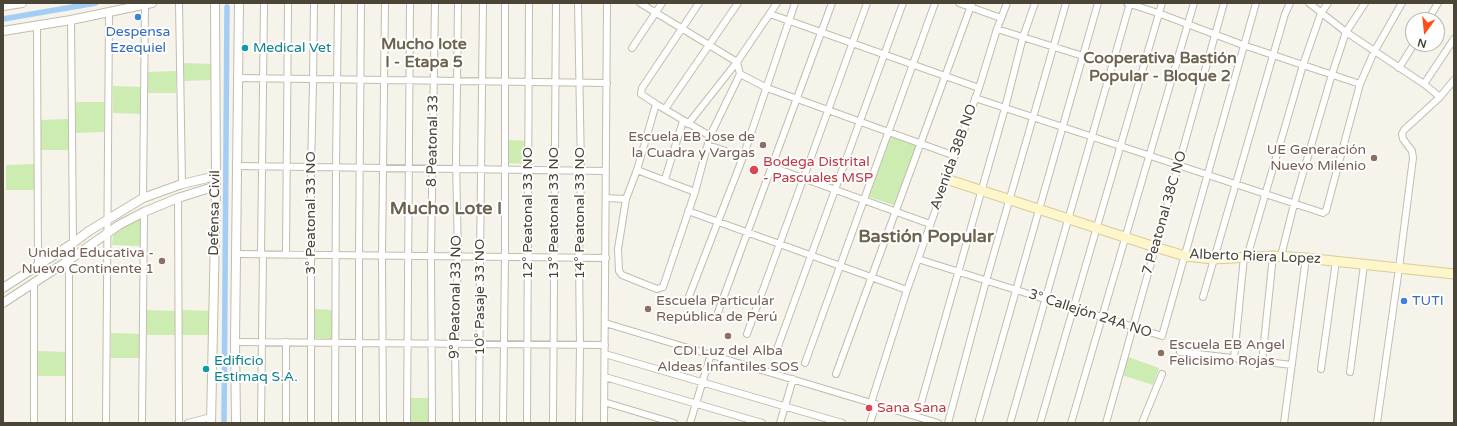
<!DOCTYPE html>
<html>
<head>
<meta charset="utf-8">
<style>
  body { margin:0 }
  #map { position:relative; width:1457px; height:426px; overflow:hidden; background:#f6f3ea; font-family:"Varela Round",sans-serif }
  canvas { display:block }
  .frame { position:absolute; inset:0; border:4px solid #4b4537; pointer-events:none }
  .north { position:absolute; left:1405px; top:12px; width:40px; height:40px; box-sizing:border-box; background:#fff; border:1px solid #b7b5af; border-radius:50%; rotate:195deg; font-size:11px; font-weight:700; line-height:16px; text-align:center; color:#4b4537 }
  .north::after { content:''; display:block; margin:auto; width:14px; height:18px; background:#ff4f18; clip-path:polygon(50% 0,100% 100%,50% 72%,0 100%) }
</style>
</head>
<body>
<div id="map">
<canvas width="1457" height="426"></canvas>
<div class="frame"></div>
<div class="north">N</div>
</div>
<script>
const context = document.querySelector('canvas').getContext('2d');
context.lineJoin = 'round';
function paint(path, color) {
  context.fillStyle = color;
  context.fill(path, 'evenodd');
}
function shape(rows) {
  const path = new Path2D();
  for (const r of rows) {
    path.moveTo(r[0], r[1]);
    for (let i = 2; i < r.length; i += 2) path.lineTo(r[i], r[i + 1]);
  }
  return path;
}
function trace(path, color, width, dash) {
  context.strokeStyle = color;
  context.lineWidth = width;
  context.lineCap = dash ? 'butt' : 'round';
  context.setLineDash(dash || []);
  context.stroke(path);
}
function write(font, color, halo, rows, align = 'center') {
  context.font = font + ' "Varela Round",sans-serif';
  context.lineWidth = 4;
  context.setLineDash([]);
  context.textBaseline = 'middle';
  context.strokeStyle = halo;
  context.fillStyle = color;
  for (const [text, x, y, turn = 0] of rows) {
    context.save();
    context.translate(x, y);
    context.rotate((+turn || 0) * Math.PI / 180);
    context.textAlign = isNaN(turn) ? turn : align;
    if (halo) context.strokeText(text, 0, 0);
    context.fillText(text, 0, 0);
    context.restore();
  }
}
const green = shape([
  [183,63,213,64,212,80,183,81],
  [176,71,176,93,147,93,147,72],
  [113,86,142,87,141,114,113,113],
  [76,102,104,102,104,132,76,133],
  [69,119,69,150,40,150,40,120],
  [889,134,918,145,894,205,866,196],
  [507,140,528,141,527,164,506,163],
  [34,164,34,190,6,190,6,165],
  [141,217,141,246,112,245,113,235],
  [314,309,334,310,333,339,314,338],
  [147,310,175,311,175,335,147,335],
  [182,310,210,311,209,335,181,335],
  [111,333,139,334,139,358,111,358],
  [38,351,66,352,66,376,38,376],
  [1128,357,1159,368,1153,385,1122,375],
  [410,398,431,398,431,423,410,423]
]);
const canal = shape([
  [3,19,96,3],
  [224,423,227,7]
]);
const minor = shape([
  [179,3,182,184],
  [578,3,581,171,579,258,580,345,579,423],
  [640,3,737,62],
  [959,3,1001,18],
  [1127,3,1158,13,1243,45,1360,84],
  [1309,3,1346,32,1424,84,1440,97],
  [770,14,979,88],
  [71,20,73,243],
  [1428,20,1438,3],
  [37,26,38,265],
  [997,29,1083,56],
  [632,48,662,3],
  [1399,68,1414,44],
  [740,74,767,88,955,156],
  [237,78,607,83],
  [1424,84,1454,39],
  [975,98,1323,213,1326,211,1360,84,1374,52,1402,3],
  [656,104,641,94,642,88,699,3],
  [665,109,738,3],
  [688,124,737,62,777,3],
  [710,136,656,104,637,170,626,199,618,249,619,271,622,275,657,289,663,287,695,192,710,136,740,74,737,62],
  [708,145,743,157],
  [237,166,606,171],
  [772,167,930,224],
  [637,170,695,192],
  [665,179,683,121],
  [143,198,145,5],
  [178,198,179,423],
  [606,198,626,199],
  [688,211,907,290],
  [236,254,606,258],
  [261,254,264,3],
  [286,255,288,3],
  [1281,256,1294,204,1332,74,1346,32,1365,3],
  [1247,257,1303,65,1321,13,1328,3],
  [918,259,1162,336,1256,3],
  [69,260,69,423],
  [1203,297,1285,14,1290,3],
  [688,299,743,157,795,3],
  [717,315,832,3],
  [605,323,938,423],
  [747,334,867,3],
  [235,342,605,345],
  [286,342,286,423],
  [777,349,903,3],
  [1180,352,1292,365],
  [605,354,842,423],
  [1234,358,1244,257],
  [1262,362,1273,256],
  [805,363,935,3],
  [1321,369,1336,261],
  [1350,372,1364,265],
  [836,374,972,3],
  [605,377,762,423],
  [604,402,674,423],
  [871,403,907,290,979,88,997,29,1007,3],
  [921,403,1005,108,1023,37,1035,3],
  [979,420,1098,3],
  [34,423,34,283],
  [106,423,109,12],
  [142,423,144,212],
  [188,423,211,417],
  [261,423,263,254],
  [311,423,311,168,313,83,314,3],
  [335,423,336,168,338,3],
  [359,423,359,254,361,3],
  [383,423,382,255,385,3],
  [407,423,410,3],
  [432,423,431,255,435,3],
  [456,423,455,344,458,256,456,160,458,3],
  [479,423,480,259,483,3],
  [503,423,505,256,505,3],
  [527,423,529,3],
  [553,423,556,3],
  [604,423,607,3],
  [690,423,711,354],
  [780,423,793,379],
  [870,423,876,404],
  [948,423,986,281,1066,3],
  [1010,423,1130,3],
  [1040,423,1162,3],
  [1071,423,1194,3],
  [1106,423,1224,3],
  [1142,423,1162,374],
  [1284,423,1306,258],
  [1377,423,1399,268,1413,158,1412,151,1403,139,1402,134,1404,130,1440,97,1454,80]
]);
const tertiary = shape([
  [3,6,22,3],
  [3,31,71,20,152,3],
  [3,288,73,243,89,231,143,198,182,184,216,176],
  [3,303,69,260,119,225,144,212,178,198,216,186],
  [211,423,216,186,215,3],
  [236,423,235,342,239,3]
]);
const secondary = shape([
  [946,179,1155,247,1185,256,1213,259,1273,256,1306,258,1454,274]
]);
const markers = [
  [138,17,4,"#3f7fe0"],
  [245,48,4,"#0f9aa8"],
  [763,145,4,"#8d6e63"],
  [1374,158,4,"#8d6e63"],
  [754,170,5,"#e0444e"],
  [162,261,4,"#8d6e63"],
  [1404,301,4,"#3f7fe0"],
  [648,309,4,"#8d6e63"],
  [728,336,4,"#8d6e63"],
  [1161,353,4,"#8d6e63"],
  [206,369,4,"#0f9aa8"],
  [869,408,4,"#e0444e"]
];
const shopNames = [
  ["Despensa",138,32],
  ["Ezequiel",138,48],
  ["TUTI",1412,301,"left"]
];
const cultureNames = [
  ["Medical Vet",253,48],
  ["Edificio",214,361],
  ["Estimaq S.A.",214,377]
];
const educationNames = [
  ["Escuela EB Jose de",755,137],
  ["la Cuadra y Vargas",755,153],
  ["UE Generación",1366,150],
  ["Nuevo Milenio",1366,166],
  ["Unidad Educativa -",154,253],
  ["Nuevo Continente 1",154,269],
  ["Escuela Particular",656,301,"left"],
  ["República de Perú",656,317,"left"],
  ["Escuela EB Angel",1169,345,"left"],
  ["Felicisimo Rojas",1169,361,"left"],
  ["CDI Luz del Alba",728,351,"center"],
  ["Aldeas Infantiles SOS",728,367,"center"]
];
const streetNames = [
  ["8 Peatonal 33",433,141,-89],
  ["Avenida 38B NO",954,157,-70],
  ["Defensa Civil",215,213,-89],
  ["3° Peatonal 33 NO",311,213,-90],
  ["12° Peatonal 33 NO",528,213,-90],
  ["13° Peatonal 33 NO",554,213,-90],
  ["14° Peatonal 33 NO",580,213,-90],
  ["7 Peatonal 38C NO",1165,213,-74],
  ["Alberto Riera Lopez",1255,257,2],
  ["9° Peatonal 33 NO",456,297,-89],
  ["10° Pasaje 33 NO",480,297,-90],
  ["3° Callejón 24A NO",1090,314,18]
];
const healthNames = [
  ["Bodega Distrital",763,162],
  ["- Pascuales MSP",763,178],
  ["Sana Sana",877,408]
];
const quarterNames = [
  ["Mucho lote",424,45],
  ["I - Etapa 5",424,63],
  ["Cooperativa Bastión",1160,59],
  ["Popular - Bloque 2",1160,77]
];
const districtNames = [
  ["Mucho Lote I",446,209],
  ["Bastión Popular",926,237]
];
paint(green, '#ccecb1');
trace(canal, '#a4cdf5', 5.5);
trace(minor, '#c2bdac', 8);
trace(tertiary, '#c2bdac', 10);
trace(secondary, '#d8cd98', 11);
trace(minor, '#fff', 6);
trace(tertiary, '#fff', 8);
trace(secondary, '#fff7cb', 9);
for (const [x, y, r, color] of markers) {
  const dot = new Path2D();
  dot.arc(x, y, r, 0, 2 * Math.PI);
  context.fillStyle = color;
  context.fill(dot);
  trace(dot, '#fff', 1.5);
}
write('14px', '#366cbe', '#fff', shopNames);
write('14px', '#0d838f', '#fff', cultureNames, 'left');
write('14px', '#785e54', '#fff', educationNames, 'right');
write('14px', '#4b4537', '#fff', streetNames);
write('14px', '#be3a42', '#fff', healthNames, 'left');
write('bold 16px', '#6e644e', '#fff', quarterNames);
write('bold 18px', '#6e644e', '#fff', districtNames);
</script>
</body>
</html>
